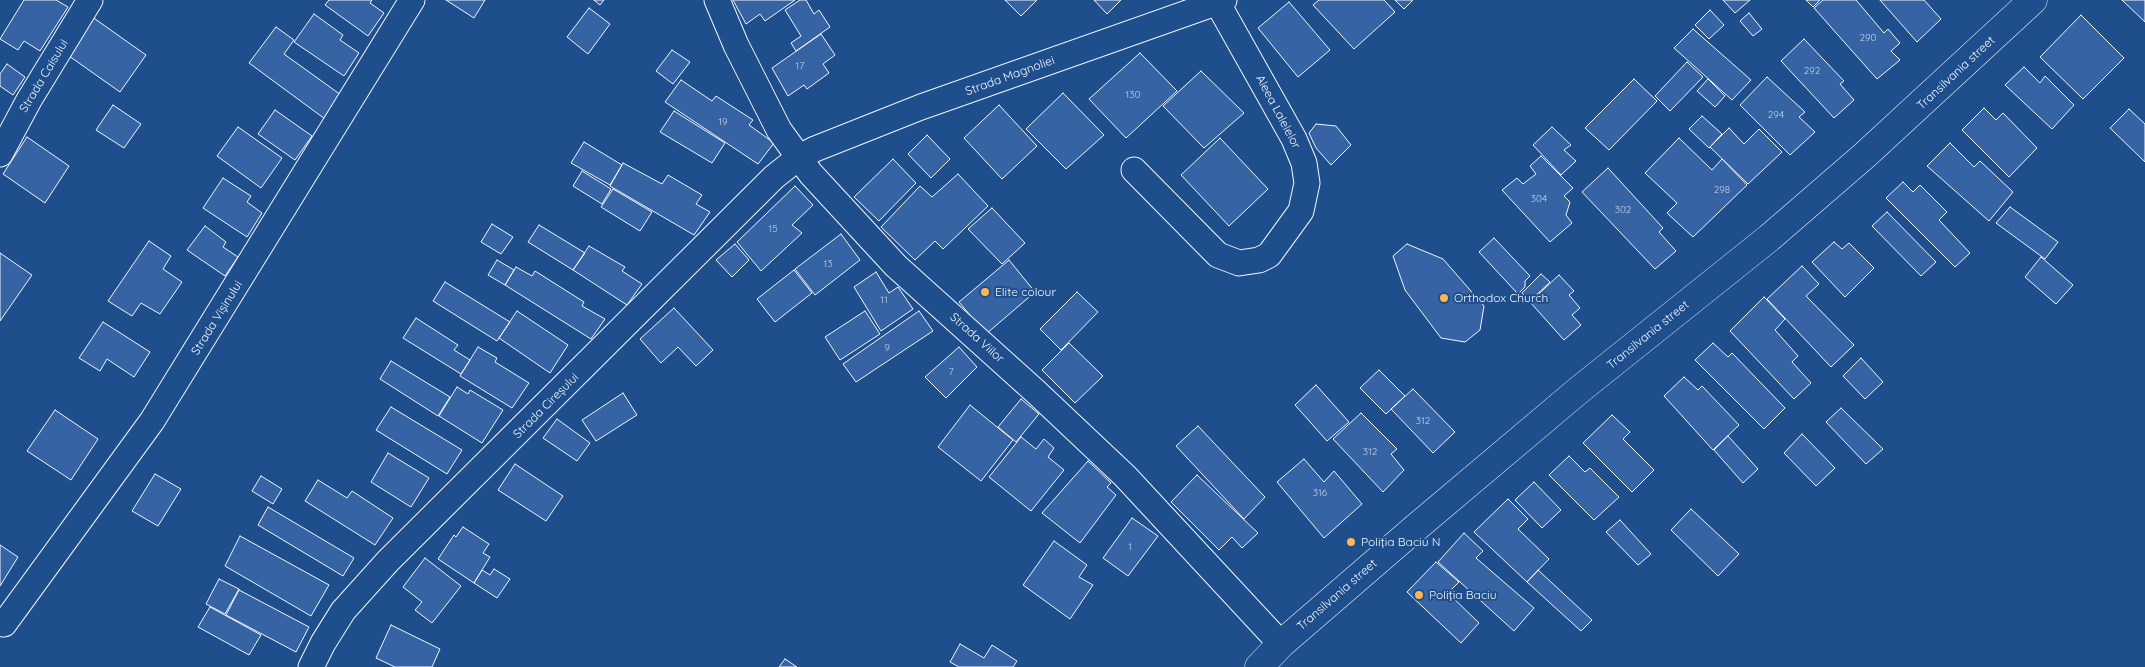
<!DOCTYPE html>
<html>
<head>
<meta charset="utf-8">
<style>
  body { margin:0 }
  canvas { display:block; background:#1f4e8c }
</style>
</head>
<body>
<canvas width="2145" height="667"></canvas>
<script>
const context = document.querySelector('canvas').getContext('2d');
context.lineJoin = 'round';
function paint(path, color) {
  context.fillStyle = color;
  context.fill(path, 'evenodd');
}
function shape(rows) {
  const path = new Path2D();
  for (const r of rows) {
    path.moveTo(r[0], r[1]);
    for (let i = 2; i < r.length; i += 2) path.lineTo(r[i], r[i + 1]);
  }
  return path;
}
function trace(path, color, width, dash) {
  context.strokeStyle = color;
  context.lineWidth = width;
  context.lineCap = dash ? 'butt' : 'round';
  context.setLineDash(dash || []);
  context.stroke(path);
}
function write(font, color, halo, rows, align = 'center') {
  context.font = font + ' Quicksand,sans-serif';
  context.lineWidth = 4;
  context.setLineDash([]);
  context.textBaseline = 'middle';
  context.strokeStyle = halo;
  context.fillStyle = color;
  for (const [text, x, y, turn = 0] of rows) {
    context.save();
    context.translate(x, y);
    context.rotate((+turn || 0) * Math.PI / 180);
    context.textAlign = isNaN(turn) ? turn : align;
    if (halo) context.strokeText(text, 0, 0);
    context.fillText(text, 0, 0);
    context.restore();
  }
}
const building = shape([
  [24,0,56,0,68,7,40,51,24,41,18,50,0,39,24,0],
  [329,0,372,0,370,3,384,13,368,36,325,5,329,0],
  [446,0,485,0,474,18,446,0],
  [594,0,604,0,600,5,594,0],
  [733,0,795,0,765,21,760,14,746,24,733,0],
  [800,0,806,0,814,14,819,10,830,27,796,51,791,43,801,36,785,10,800,0],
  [1005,0,1037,0,1021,16,1005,0],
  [1094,0,1121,0,1107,14,1094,0],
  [1319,0,1384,0,1395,12,1354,49,1313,5,1319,0],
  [1395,0,1413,0,1404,9,1395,0],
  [1723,0,1750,0,1735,13,1723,0],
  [1806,0,1820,0,1813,7,1806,0],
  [1823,0,1856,0,1884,33,1888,29,1900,43,1891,51,1900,60,1877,79,1814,8,1823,0],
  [1880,0,1924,0,1941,19,1917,42,1880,0],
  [2122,0,2145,0,2145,22,2122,0],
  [1289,2,1330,50,1298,77,1258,28,1289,2],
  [589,8,610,24,588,54,567,37,589,8],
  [1710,10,1724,25,1709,39,1695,25,1710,10],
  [1749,13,1762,29,1753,36,1740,21,1749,13],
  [88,14,146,55,120,92,62,51,88,14],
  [314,14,343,35,340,40,359,53,344,76,294,42,314,14],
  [2081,15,2124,58,2083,99,2040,57,2081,15],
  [276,27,294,40,284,54,341,95,325,119,249,63,276,27],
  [1693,29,1751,80,1732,100,1674,48,1693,29],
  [821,34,835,55,823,64,829,73,807,89,804,85,788,96,772,68,821,34],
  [1804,39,1844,81,1840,84,1854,100,1834,118,1781,61,1804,39],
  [672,50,690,62,673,84,656,71,672,50],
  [1140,53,1177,91,1126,138,1089,99,1140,53],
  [1687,62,1703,77,1670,111,1655,96,1687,62],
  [7,64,25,77,13,95,0,86,0,74,7,64],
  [2024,67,2040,83,2045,76,2074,105,2052,129,2005,85,2024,67],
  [1201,71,1244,113,1204,148,1163,106,1201,71],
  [1767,77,1805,112,1799,117,1815,132,1790,155,1740,105,1767,77],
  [1634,79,1657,101,1609,150,1585,128,1634,79],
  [1708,79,1725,96,1715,107,1697,91,1708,79],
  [681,80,712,101,716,96,753,120,749,125,774,143,758,164,665,102,681,80],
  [1063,93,1104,135,1066,169,1026,129,1063,93],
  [113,105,141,124,124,148,96,130,113,105],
  [999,105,1037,146,1002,179,964,138,999,105],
  [1984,108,1996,120,2003,113,2037,148,2009,177,1962,130,1984,108],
  [2129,109,2145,124,2145,162,2110,128,2129,109],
  [275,110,312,136,295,160,258,134,275,110],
  [674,111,725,143,712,163,660,132,674,111],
  [1702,116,1722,134,1709,148,1689,129,1702,116],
  [1316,124,1336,126,1351,145,1331,165,1316,148,1309,133,1316,124],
  [238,127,282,158,261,188,217,156,238,127],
  [1552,127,1571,145,1564,150,1576,161,1561,175,1533,145,1552,127],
  [1729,128,1744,144,1759,129,1782,152,1748,184,1710,147,1729,128],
  [927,135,950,159,931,178,908,154,927,135],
  [27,137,69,166,45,203,3,174,27,137],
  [1220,138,1268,189,1229,226,1181,175,1220,138],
  [1679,138,1712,170,1722,159,1747,185,1693,237,1667,213,1677,203,1645,173,1679,138],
  [584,142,622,165,610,185,571,163,584,142],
  [1950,143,1974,167,1980,161,2013,192,1989,221,1927,166,1950,143],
  [1541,156,1573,188,1564,196,1570,202,1566,215,1572,223,1550,242,1502,190,1517,178,1523,184,1536,174,1530,166,1541,156],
  [893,159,916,183,879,221,854,197,893,159],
  [623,163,662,184,668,175,702,195,696,204,710,212,694,235,610,186,623,163],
  [1608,168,1663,228,1659,232,1676,251,1655,269,1582,192,1608,168],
  [582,171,611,189,602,204,573,186,582,171],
  [958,174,988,206,943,249,935,241,915,260,881,227,920,186,932,197,958,174],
  [223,178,251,196,247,202,262,213,247,237,203,208,223,178],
  [1903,182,1913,192,1920,185,1947,212,1939,220,1970,253,1955,267,1886,198,1903,182],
  [795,186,813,205,792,225,802,233,761,271,737,242,795,186],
  [613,189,652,212,640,231,601,207,613,189],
  [2010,207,2058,242,2045,259,1996,223,2010,207],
  [992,208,1025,243,1002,264,968,229,992,208],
  [1887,212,1936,262,1921,276,1872,226,1887,212],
  [492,224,513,237,501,254,481,242,492,224],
  [539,225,585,253,573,270,528,242,539,225],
  [205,226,226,242,223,247,238,257,225,276,187,250,205,226],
  [841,234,860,260,815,295,795,269,841,234],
  [1494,238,1530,276,1525,281,1525,287,1518,294,1479,252,1494,238],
  [149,241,171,256,163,269,182,282,160,314,141,303,132,316,108,301,149,241],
  [1834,242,1842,249,1849,243,1874,268,1845,297,1812,262,1834,242],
  [735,244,749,260,732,277,716,260,735,244],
  [1407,244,1443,259,1484,306,1480,330,1465,342,1441,338,1405,290,1393,256,1407,244],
  [589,246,625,267,622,271,642,284,627,305,573,270,589,246],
  [0,253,32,275,0,321,0,253],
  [2041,257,2073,285,2056,304,2025,277,2041,257],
  [497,260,514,270,505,285,488,275,497,260],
  [1009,260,1035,292,986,334,959,302,1009,260],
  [1802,266,1819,284,1806,296,1854,345,1831,367,1767,299,1802,266],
  [516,267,532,276,535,271,584,302,582,306,605,319,591,339,505,285,516,267],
  [794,270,812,293,775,322,757,299,794,270],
  [876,272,889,293,898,287,913,309,881,331,854,287,876,272],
  [1541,274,1550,282,1529,302,1522,293,1541,274],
  [1559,275,1574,291,1569,295,1580,308,1572,315,1581,325,1564,340,1530,302,1559,275],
  [445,282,510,322,497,341,433,301,445,282],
  [1077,292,1098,312,1061,350,1040,329,1077,292],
  [1764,297,1785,319,1775,330,1798,356,1792,362,1811,383,1794,399,1730,331,1764,297],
  [674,308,713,350,696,366,678,347,661,363,640,339,674,308],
  [517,311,568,345,550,373,499,338,517,311],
  [865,311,880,334,840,360,825,337,865,311],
  [919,311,933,331,856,382,843,364,919,311],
  [416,318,458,345,454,350,470,360,461,374,403,338,416,318],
  [103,322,150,352,134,377,107,359,100,371,79,358,103,322],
  [1069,343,1103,376,1075,403,1042,370,1069,343],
  [1713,343,1728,357,1732,353,1785,408,1764,429,1695,360,1713,343],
  [478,347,497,358,495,362,529,383,512,408,460,376,478,347],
  [959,347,977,367,946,398,925,377,959,347],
  [1861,358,1883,382,1865,399,1843,376,1861,358],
  [391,361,450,397,438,416,380,379,391,361],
  [1379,370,1405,396,1386,414,1360,388,1379,370],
  [1684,377,1698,390,1702,386,1739,425,1713,450,1664,396,1684,377],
  [1316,385,1349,422,1327,441,1295,405,1316,385],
  [457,387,468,394,470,390,503,410,482,443,439,416,457,387],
  [1413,389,1455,432,1433,453,1391,409,1413,389],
  [623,393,637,415,596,441,582,420,623,393],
  [1021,399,1039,414,1016,442,998,427,1021,399],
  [970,405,1013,440,981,481,938,447,970,405],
  [391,407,462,450,447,474,376,430,391,407],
  [1841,408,1883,449,1866,464,1826,422,1841,408],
  [55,410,98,439,71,480,27,451,55,410],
  [1361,413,1397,449,1391,454,1404,470,1383,492,1333,439,1361,413],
  [1612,415,1630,432,1623,439,1654,470,1632,492,1583,443,1612,415],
  [557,419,590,443,577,461,543,438,557,419],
  [1198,426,1265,497,1244,519,1176,446,1198,426],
  [1802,434,1835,468,1816,486,1784,453,1802,434],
  [1728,436,1758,469,1743,483,1714,450,1728,436],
  [1021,437,1036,449,1044,439,1054,448,1048,457,1064,470,1031,511,989,477,1021,437],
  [388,453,429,478,411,507,371,482,388,453],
  [1569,456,1585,472,1590,468,1619,497,1594,520,1549,475,1569,456],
  [1304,459,1324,482,1334,471,1362,504,1324,538,1277,482,1304,459],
  [1088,461,1111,483,1107,487,1116,495,1080,543,1042,513,1088,461],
  [515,464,563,496,546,521,498,490,515,464],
  [155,474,181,489,158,526,132,511,155,474],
  [1197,475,1258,533,1242,548,1232,537,1219,550,1171,502,1197,475],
  [261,476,282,489,273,504,252,491,261,476],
  [318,480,347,498,352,491,393,518,375,545,305,501,318,480],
  [1534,482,1561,510,1542,528,1515,500,1534,482],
  [1508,499,1528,519,1518,529,1549,559,1527,582,1474,532,1508,499],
  [268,507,354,558,343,576,258,525,268,507],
  [1691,509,1739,554,1718,576,1671,530,1691,509],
  [1132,518,1158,536,1128,576,1103,558,1132,518],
  [1620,520,1651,554,1638,565,1606,532,1620,520],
  [463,527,489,544,483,553,490,557,474,583,438,559,454,535,456,537,463,527],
  [1464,533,1483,551,1476,558,1534,608,1514,631,1438,562,1464,533],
  [240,536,329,585,311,616,225,566,240,536],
  [1054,541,1087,565,1079,577,1093,585,1070,619,1023,585,1054,541],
  [0,545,18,557,0,586,0,545],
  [425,558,461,586,432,623,415,610,422,602,403,587,425,558],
  [1436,562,1459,582,1448,593,1479,623,1461,643,1407,592,1436,562],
  [494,569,510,579,497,598,474,583,482,570,490,575,494,569],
  [1538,570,1592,620,1581,631,1527,582,1538,570],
  [219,579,239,589,225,614,206,604,219,579],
  [239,590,309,627,296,652,226,615,239,590],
  [210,607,261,635,249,655,198,627,210,607],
  [391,625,440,649,432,667,395,667,376,658,391,625],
  [960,644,984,658,992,645,1017,661,1013,667,959,667,950,662,960,644],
  [785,659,797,667,779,667,785,659]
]);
const minor = shape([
  [717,0,736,45,779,130,811,174,896,266,1036,392,1125,476,1281,644],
  [0,154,29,100,90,0],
  [1134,170,1218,255,1239,263,1259,260,1269,255,1301,211,1307,183,1304,163,1294,139,1217,2],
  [4,624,152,421,412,0],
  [311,667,323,643,343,611,388,561,774,177,798,158,815,149,921,107,1224,0]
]);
const primary = shape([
  [1259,667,1281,644,1413,530,1579,390,1769,238,1865,155,2033,0]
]);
const markers = [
  [985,292,5,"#ffb74d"],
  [1444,298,5,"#ffb74d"],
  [1351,542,5,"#ffb74d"],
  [1419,595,5,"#ffb74d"]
];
const numberNames = [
  ["290",1868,38],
  ["17",800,66],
  ["292",1812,71],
  ["130",1133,95],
  ["294",1776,115],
  ["19",723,122],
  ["298",1722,190],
  ["304",1539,199],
  ["302",1623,210],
  ["15",773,229],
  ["13",828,264],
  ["11",884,300],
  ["9",887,348],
  ["7",951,372],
  ["312",1423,421],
  ["312",1370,452],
  ["316",1320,493],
  ["1",1130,547]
];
const streetNames = [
  ["Transilvania street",1956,73,-43],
  ["Strada Caisului",44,76,-59],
  ["Strada Magnoliei",1010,76,-20],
  ["Aleea Lalelelor",1278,112,62],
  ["Strada Vișinului",217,318,-58],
  ["Transilvania street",1648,335,-39],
  ["Strada Viilor",977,338,42],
  ["Strada Cireșului",546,406,-45],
  ["Transilvania street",1337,595,-41]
];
const poiNames = [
  ["Elite colour",995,292],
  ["Orthodox Church",1454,298],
  ["Poliția Baciu N",1361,542],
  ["Poliția Baciu",1429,595]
];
paint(building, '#3563a3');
trace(building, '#f2f6ff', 1);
trace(minor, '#f2f6ff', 27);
trace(primary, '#f2f6ff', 29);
trace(minor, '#1f4e8c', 25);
trace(primary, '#1f4e8c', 28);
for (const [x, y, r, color] of markers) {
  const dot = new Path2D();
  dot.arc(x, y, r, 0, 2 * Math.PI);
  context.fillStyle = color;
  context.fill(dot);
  trace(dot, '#1f4e8c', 2);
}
write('10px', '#c3d1e8', null, numberNames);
write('12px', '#f2f6ff', '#1f4e8c', streetNames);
write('12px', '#f2f6ff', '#1f4e8c', poiNames, 'left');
</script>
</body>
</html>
